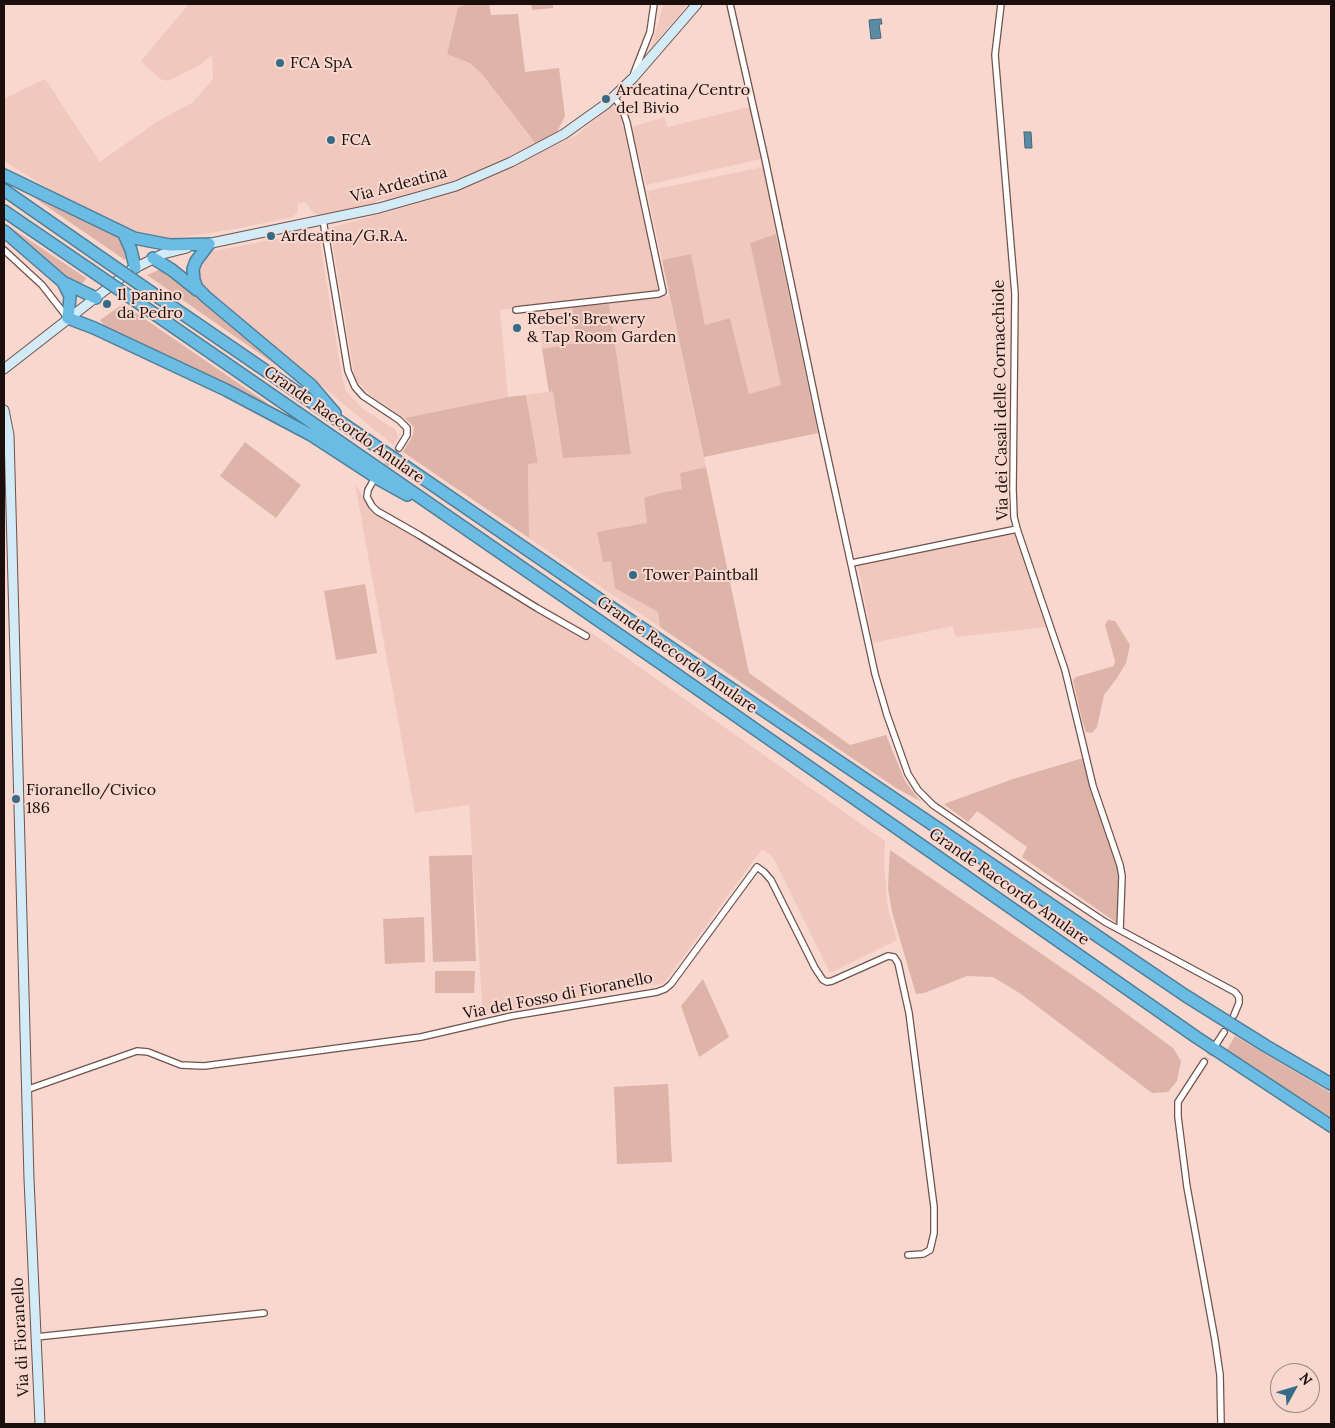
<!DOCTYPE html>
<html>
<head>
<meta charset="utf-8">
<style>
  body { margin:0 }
  #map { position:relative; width:1335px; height:1428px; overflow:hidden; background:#f7d7ce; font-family:Lora,serif }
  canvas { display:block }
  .frame { position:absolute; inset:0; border:5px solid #1a0f0c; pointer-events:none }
  .north { position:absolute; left:1270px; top:1363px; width:50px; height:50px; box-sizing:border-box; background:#f7d7ce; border:1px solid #9f8780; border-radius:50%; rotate:51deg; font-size:14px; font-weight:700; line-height:20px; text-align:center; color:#1a0f0c }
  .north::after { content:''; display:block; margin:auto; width:18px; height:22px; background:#346b86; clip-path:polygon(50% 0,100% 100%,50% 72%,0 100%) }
</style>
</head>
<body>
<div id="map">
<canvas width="1335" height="1428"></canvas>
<div class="frame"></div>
<div class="north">N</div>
</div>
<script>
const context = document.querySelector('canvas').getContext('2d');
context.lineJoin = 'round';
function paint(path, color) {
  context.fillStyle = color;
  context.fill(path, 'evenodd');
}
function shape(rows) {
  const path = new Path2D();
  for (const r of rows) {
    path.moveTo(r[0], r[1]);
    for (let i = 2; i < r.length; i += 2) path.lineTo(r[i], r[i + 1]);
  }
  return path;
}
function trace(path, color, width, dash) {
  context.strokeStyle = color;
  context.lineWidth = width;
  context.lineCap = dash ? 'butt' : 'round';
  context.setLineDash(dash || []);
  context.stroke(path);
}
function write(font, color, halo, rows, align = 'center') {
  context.font = font + ' Lora,serif';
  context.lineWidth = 4;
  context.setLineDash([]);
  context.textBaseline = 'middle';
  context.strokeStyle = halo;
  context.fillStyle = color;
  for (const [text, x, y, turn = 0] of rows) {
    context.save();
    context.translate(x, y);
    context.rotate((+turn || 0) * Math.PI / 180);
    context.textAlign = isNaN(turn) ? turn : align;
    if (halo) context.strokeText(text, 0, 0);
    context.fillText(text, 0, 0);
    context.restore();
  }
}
const built = shape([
  [189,4,471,4,458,7,447,53,470,63,482,74,530,136,535,144,470,175,387,201,385,199,376,201,375,204,319,215,314,213,305,202,298,204,297,213,292,217,235,229,163,240,134,232,59,195,4,161,4,99,45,79,100,162,158,121,192,103,213,79,212,55,200,65,168,81,160,79,141,61],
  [663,4,688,4,651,48,663,6],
  [613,104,619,110,659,284,658,290,500,310,508,397,405,418,373,397,355,380,330,228,423,202,547,149,577,135],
  [749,107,761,159,646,185,632,127,664,117,668,127],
  [763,167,776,234,750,243,781,386,749,394,730,318,705,325,691,254,662,260,647,191],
  [318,231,342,376,346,391,363,409,396,430,398,438,393,445,208,292,200,282,198,275,199,267,208,252],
  [669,296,706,467,680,473,682,489,660,493,644,498,660,627,529,538,528,464,538,463,526,395,553,391,631,454,609,304],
  [572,307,576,343,542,349,539,311],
  [355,484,371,509,593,634,885,841,884,865,888,909,897,940,830,973,773,857,762,849,664,983,483,1015,469,805,415,813],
  [1015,533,1047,627,956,637,953,626,873,643,858,566]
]);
const green = shape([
  [471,4,489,4,491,15,518,14,525,72,559,68,565,116,557,132,535,144,530,136,482,74,470,63,447,54,458,7],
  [531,4,553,4,553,8,532,10],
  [26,192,125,241,129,253,125,260],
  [4,223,86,278,84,282,78,285,75,283,4,225],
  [776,234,818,433,704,457,662,260,691,254,705,325,730,318,749,394,781,385,750,243],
  [161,269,169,272,293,377,147,275],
  [123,304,267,403,266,405,107,328,102,323,100,320],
  [609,304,631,454,563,458,553,391,549,392,542,349,576,343,572,307],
  [526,395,538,463,528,464,529,538,403,452,413,435,414,427,405,418,508,397],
  [245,442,301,485,276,518,220,476],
  [706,467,749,673,850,745,886,735,905,781,920,801,896,788,660,627,658,612,615,588,611,561,603,562,597,532,647,523,644,498,660,493,682,489,680,473],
  [365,584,377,653,336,660,324,591],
  [1108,620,1115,621,1130,645,1126,663,1117,678,1104,695,1097,727,1092,733,1086,732,1082,720,1073,680,1076,677,1114,666,1115,661,1105,625],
  [1083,758,1090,789,1118,868,1117,923,1022,857,1027,847,977,811,968,822,944,804,1013,779],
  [890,850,1097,992,1173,1048,1181,1061,1177,1081,1168,1092,1152,1093,1021,994,993,977,967,976,924,993,916,994,892,912,888,888],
  [472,855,476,961,433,962,429,856],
  [424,917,425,962,385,964,383,919],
  [435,971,475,971,474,993,435,993],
  [703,979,729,1037,699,1057,681,1006],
  [1235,1036,1331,1093,1331,1117,1310,1105,1227,1050],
  [668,1084,672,1162,617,1164,614,1087]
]);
const water = shape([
  [881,19,882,24,879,24,881,38,871,39,869,20,881,19],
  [1024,132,1031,132,1032,148,1025,148,1024,132]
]);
const streetTunnel = shape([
  [381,472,399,448],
  [1204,1062,1214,1048]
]);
const street = shape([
  [730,4,765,159,820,422,875,674,887,715,908,774,918,790,933,805,1045,882,1105,922,1235,992,1239,997,1239,1003,1234,1015],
  [1001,4,995,55,1015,294,1013,489,1014,517,1017,529,1065,670,1093,786,1120,865,1122,876,1120,930],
  [634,73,650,32,654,4],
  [323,220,348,371,355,387,363,396,399,420,407,428,407,435,399,448],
  [4,250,42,285,67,317],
  [516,310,658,294,663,292,627,123,622,108,614,97],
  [372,483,368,490,367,497,372,506,377,511,419,535,537,608,586,636],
  [852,563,1017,529],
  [1215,1046,1224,1032],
  [1204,1062,1178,1102,1178,1117,1187,1187,1215,1340,1220,1375,1221,1424],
  [26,1090,137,1051,148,1052,181,1065,204,1066,421,1037,512,1016,657,992,665,989,671,984,757,867,764,872,771,880,815,968,823,980,827,982,832,981,888,956,894,957,898,963,909,1013,934,1207,934,1233,930,1250,923,1254,908,1255],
  [36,1337,264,1313]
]);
const secondary = shape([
  [202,245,379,208,418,197,456,186,511,162,564,134,606,104,633,78,697,4],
  [4,369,131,270,163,254,187,248],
  [4,410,9,435,29,1179,40,1424]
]);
const highway = shape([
  [4,175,134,238,170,245,209,244],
  [4,190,106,261],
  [4,211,89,269],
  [4,231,63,282,96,298],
  [124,234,131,250,135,267],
  [209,244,196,261,193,269,194,280,197,288,206,297,311,385,335,413],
  [153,258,172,270,197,290],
  [63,282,70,296,68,318,94,328,226,390,311,435,380,480,407,495],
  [161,299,624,616,1186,996,1266,1046,1331,1084],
  [143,306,666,667,1196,1037,1331,1126]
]);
const highwayBridge = shape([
  [106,261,161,299],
  [89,269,143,306]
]);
const markers = [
  [280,63,5,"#346b86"],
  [606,99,5,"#346b86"],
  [331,140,5,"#346b86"],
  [271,236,5,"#346b86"],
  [107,304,5,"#346b86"],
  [517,328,5,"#346b86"],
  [633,575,5,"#346b86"],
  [16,799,5,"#346b86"]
];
const poiNames = [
  ["FCA SpA",290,63],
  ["Ardeatina/Centro",616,90],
  ["del Bivio",616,108],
  ["FCA",341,140],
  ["Ardeatina/G.R.A.",281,236],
  ["Il panino",117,295],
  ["da Pedro",117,313],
  ["Rebel's Brewery",527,319],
  ["& Tap Room Garden",527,337],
  ["Tower Paintball",643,575],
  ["Fioranello/Civico",26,790],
  ["186",26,808]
];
const streetNames = [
  ["Via Ardeatina",399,185,-15],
  ["Via dei Casali delle Cornacchiole",1001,400,-91],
  ["Grande Raccordo Anulare",344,425,35],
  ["Grande Raccordo Anulare",677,655,35],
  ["Grande Raccordo Anulare",1009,887,35],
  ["Via del Fosso di Fioranello",558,996,-11],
  ["Via di Fioranello",21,1337,-93]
];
paint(built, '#f1c8be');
paint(green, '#deb3a8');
paint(water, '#5b8ca5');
trace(water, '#486677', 1);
trace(streetTunnel, '#d6b9b1', 5.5, [5.5, 3]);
trace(street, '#6f534c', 8);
trace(secondary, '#6f534c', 11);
trace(highway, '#4f7f98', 14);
trace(street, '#fff', 5.5);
trace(secondary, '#d3ebf7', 9);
trace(highway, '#6bbce4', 11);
trace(highwayBridge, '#4f7f98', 14, []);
trace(highwayBridge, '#6bbce4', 11);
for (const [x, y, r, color] of markers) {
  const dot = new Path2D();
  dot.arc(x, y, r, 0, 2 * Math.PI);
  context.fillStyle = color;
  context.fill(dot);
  trace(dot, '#f7d7ce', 2);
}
write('16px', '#1a0f0c', '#f7d7ce', poiNames, 'left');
write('16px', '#1a0f0c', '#f7d7ce', streetNames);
</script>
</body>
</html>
